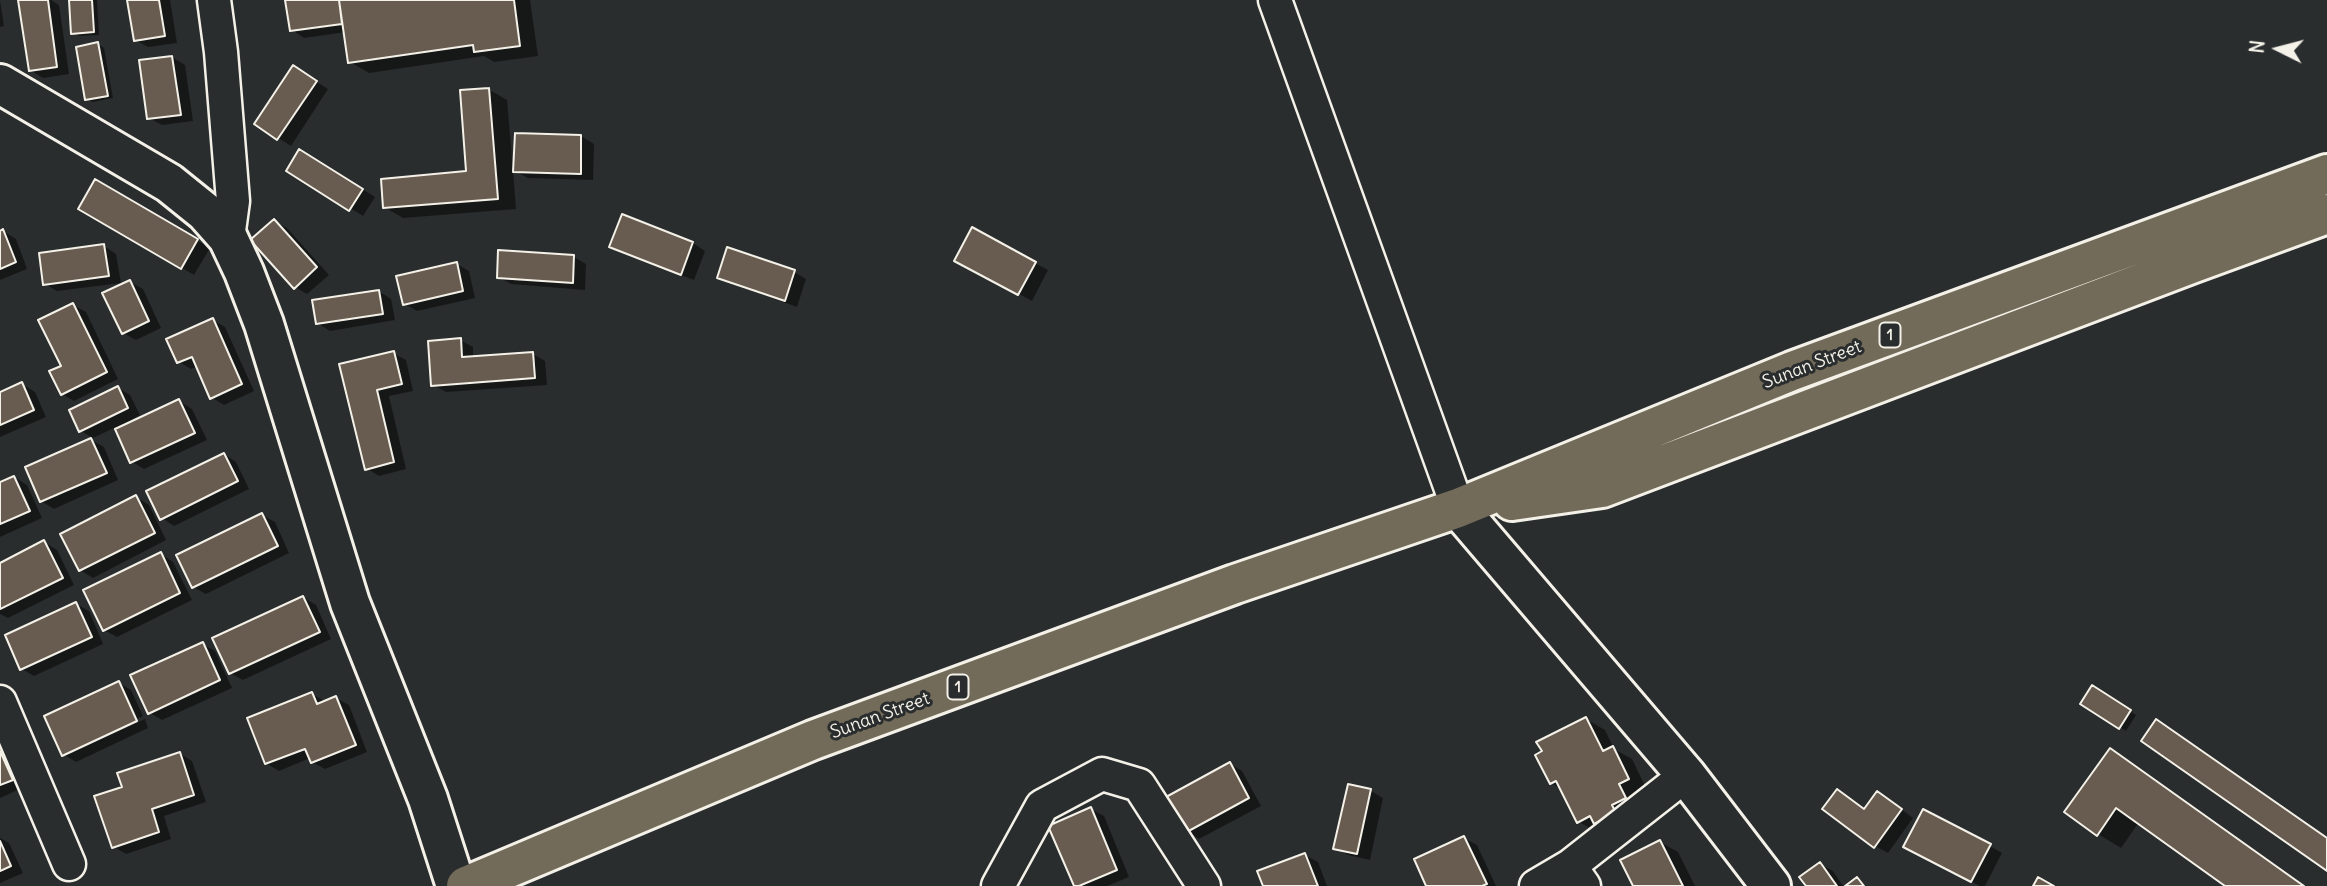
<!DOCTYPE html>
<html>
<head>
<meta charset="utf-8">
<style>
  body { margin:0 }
  #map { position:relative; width:2327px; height:886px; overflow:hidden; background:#2a2d2e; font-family:Delius,sans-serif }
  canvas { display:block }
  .north { position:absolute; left:2243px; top:14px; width:70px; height:70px; -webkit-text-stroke:5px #2a2d2e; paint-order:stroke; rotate:276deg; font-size:19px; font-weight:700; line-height:28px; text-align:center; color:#f4f1e8 }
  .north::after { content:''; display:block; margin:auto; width:24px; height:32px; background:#f4f1e8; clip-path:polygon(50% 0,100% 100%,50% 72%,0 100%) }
</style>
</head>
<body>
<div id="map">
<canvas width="2327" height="886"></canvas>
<div class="north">N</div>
</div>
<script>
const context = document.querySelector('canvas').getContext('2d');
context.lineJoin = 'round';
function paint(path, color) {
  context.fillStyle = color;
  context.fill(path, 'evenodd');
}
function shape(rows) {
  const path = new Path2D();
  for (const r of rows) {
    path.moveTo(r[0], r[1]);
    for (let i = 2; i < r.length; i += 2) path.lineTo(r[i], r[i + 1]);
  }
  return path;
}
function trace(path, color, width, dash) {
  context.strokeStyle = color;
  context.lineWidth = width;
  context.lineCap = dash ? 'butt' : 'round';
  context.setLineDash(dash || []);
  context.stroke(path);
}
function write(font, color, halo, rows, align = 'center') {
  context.font = font + ' Delius,sans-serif';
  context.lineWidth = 6;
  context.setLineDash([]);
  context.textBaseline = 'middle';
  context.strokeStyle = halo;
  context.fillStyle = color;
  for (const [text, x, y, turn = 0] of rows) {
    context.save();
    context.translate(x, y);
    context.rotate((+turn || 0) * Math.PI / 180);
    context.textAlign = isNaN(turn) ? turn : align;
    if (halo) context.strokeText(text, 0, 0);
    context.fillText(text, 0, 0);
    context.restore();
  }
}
const shadow = shape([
  [0,0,4,26,0,27],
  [28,0,51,0,59,5,69,74,43,78,30,70],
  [71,0,97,0,99,35,79,36,73,33],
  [129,0,170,0,177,43,148,47,135,40],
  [287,0,530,0,538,56,494,62,484,56,369,73,350,62,346,32,304,38,292,30],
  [98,44,104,48,113,98,93,102,87,99],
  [172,57,185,65,193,121,162,125,149,118],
  [306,75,328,89,291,146,256,124],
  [488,89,507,100,513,170,581,136,594,144,593,180,528,178,513,170,516,209,403,218,384,207,468,173],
  [312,158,375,197,363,216,288,170],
  [96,181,210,248,194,275,80,209],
  [623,216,693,243,705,251,694,280,624,254,612,246],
  [274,221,287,228,329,275,307,294,295,287],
  [3,231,16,239,27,269,0,280,0,232],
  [104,246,116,254,121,283,57,291,45,284],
  [574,257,586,264,585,290,511,284,498,277],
  [1035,263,1048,270,1032,301,969,267],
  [457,264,469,271,475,298,417,311,405,304],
  [794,272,806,279,797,307,732,284,719,277],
  [130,282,143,289,161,328,136,340,123,333],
  [379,291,391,299,395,320,330,331,317,323],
  [73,305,86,312,118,379,74,401,62,394,63,366],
  [213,320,225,327,254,391,224,405,211,397,198,366,191,369,179,362],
  [460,340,473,347,473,358,533,354,545,361,547,385,446,392,433,385],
  [393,353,406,360,413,391,389,396,406,469,379,476,366,468,341,365],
  [22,384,35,392,46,417,0,437,0,394],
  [118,388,130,395,140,415,131,420,132,423,179,401,192,409,207,440,144,469,131,461,116,427,93,438,81,431],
  [91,440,104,447,118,480,54,509,41,501],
  [224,454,236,462,249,489,174,526,162,518],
  [14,477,27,485,42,518,0,537,0,484],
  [136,497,149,505,166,540,93,578,80,570],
  [262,515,275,522,289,553,206,594,193,587],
  [44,542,57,550,74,585,8,618,0,614,0,565],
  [161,554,173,562,192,600,117,637,104,630],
  [303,597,316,605,331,639,243,680,230,673],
  [76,604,89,611,103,644,34,676,22,669],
  [202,644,215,651,232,688,162,720,150,713],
  [119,683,131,690,143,716,69,751,69,754,145,719,148,728,76,762,63,754],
  [2093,687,2136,715,2126,731,2082,703],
  [312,694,326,702,336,698,349,705,367,752,325,769,312,762,310,758,279,771,266,763],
  [1586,719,1605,730,1614,749,1632,759,1647,790,1597,832,1579,822,1563,790,1551,783],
  [0,744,7,748,24,787,0,798],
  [2110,750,2134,764,2305,886,2228,886,2139,822,2121,848,2098,834],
  [179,753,192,761,206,802,164,816,171,839,126,854,114,847,124,788],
  [1230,764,1242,771,1261,806,1199,839,1187,831],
  [1349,786,1371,791,1383,798,1370,860,1348,855,1335,848],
  [1850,798,1865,810,1890,801,1913,818,1888,853,1875,846],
  [1091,809,1104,816,1129,877,1107,886,1076,886],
  [0,838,9,843,23,873,0,883],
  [1464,838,1477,845,1496,886,1428,886],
  [1660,842,1678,852,1695,886,1635,886],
  [1990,846,2002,853,1985,886,1980,886,1918,854],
  [1305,855,1318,862,1327,886,1265,886],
  [1820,864,1833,871,1843,886,1808,886]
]);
const building = shape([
  [18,0,48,0,57,67,29,71,18,0],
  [69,0,92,0,94,32,71,34,69,0],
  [127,0,159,0,165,36,134,41,127,0],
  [285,0,339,0,342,24,290,31,285,0],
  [339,0,514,0,520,46,474,52,473,45,348,63,339,0],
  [98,42,108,96,85,100,76,47,98,42],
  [172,56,181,115,147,119,139,60,172,56],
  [293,65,317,81,277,140,254,124,293,65],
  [489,88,498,199,383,208,381,179,466,171,460,90,489,88],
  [515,133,581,135,581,174,513,172,515,133],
  [299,149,363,189,349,211,286,171,299,149],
  [95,179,198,239,181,269,78,209,95,179],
  [622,214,693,242,681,275,609,247,622,214],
  [274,219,317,267,294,289,250,240,274,219],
  [972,227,1036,262,1018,295,954,261,972,227],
  [3,229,16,262,0,269,0,231,3,229],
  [104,244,109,276,43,285,39,253,104,244],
  [727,247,795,270,785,301,717,278,727,247],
  [498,250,574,255,573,283,497,278,498,250],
  [457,262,463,291,403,305,396,276,457,262],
  [130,280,149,321,122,334,102,293,130,280],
  [379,290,383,314,316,324,312,300,379,290],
  [73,303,107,372,61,395,49,371,61,366,38,320,73,303],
  [213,318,242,384,210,399,192,357,177,363,166,339,213,318],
  [461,338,462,357,533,352,535,378,431,386,428,341,461,338],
  [394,351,402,384,377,390,394,462,365,470,339,364,394,351],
  [22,382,34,410,0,425,0,392,22,382],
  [118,386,128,408,79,432,69,410,118,386],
  [179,399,195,433,130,463,115,429,179,399],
  [91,438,107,473,40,502,25,467,91,438],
  [224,453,238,481,160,520,146,491,224,453],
  [14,476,30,511,0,524,0,482,14,476],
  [136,495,155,533,79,571,60,534,136,495],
  [262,513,278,546,192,588,176,555,262,513],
  [44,540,63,578,0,609,0,563,44,540],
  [161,552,180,593,103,631,83,590,161,552],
  [303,596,320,632,229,674,212,638,303,596],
  [76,602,92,637,20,670,5,635,76,602],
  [203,642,220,680,148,714,130,675,203,642],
  [119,681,137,721,62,756,44,716,119,681],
  [2092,685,2131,710,2119,729,2080,704,2092,685],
  [312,692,317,704,336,696,356,745,311,763,305,749,265,764,247,718,312,692],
  [1586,717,1603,751,1613,746,1629,779,1619,784,1626,798,1612,805,1616,813,1594,824,1590,816,1577,823,1556,781,1550,784,1535,755,1542,751,1536,742,1586,717],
  [2156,719,2327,838,2327,871,2141,741,2156,719],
  [2110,748,2304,886,2225,886,2116,808,2097,836,2064,812,2110,748],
  [0,751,13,780,0,785,0,751],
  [180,752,194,795,152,809,159,832,112,848,94,796,122,787,117,773,180,752],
  [1230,762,1249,798,1185,833,1166,797,1230,762],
  [1348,784,1371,789,1357,854,1333,849,1348,784],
  [1837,789,1864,809,1877,791,1902,809,1874,848,1822,809,1837,789],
  [1091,807,1117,870,1079,886,1074,886,1048,826,1091,807],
  [1923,809,1991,844,1971,882,1903,847,1923,809],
  [1464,836,1487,884,1482,886,1426,886,1414,859,1464,836],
  [1660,840,1683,886,1633,886,1620,860,1660,840],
  [0,841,11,866,0,871,0,841],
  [1305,853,1318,886,1263,886,1257,871,1305,853],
  [1820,862,1837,886,1806,886,1799,877,1820,862],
  [1857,877,1864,886,1845,886,1857,877],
  [2038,877,2054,886,2033,886,2038,877]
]);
const minor = shape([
  [214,0,221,52,233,201,228,238],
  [1275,0,1458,508],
  [0,702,69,864],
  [998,886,1042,806,1102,774,1139,785,1204,886],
  [1536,886,1570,866],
  [1584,886,1570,866,1686,775]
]);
const tertiary = shape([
  [0,84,169,183,205,212,228,238,244,272,264,324,350,603,428,799,456,886],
  [1458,508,1686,775,1771,886]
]);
const primary = shape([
  [1512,501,1602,488,2191,264,2327,214],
  [466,886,813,740,1235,584,1458,508,1792,371,2327,174]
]);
const shields = [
  [1890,335,21],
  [958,687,21]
];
const shieldNames = [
  ["1",1890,335],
  ["1",958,687]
];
const streetNames = [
  ["Sunan Street",1812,365,-21],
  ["Sunan Street",880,716,-20]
];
paint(shadow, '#0007');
paint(building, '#685b4f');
trace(building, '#f4f1e8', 2);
trace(minor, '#f4f1e8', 37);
trace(tertiary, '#f4f1e8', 44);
trace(primary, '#f4f1e8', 44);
trace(minor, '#2a2d2e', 32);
trace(tertiary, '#2a2d2e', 38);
trace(primary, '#736b5a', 38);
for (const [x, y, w] of shields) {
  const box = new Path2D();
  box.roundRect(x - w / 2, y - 12.5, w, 25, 5);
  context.fillStyle = '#2a2d2e';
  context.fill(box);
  trace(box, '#f4f1e8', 2);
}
write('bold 16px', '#f4f1e8', null, shieldNames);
write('18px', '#f4f1e8', '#2a2d2e', streetNames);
</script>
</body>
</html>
